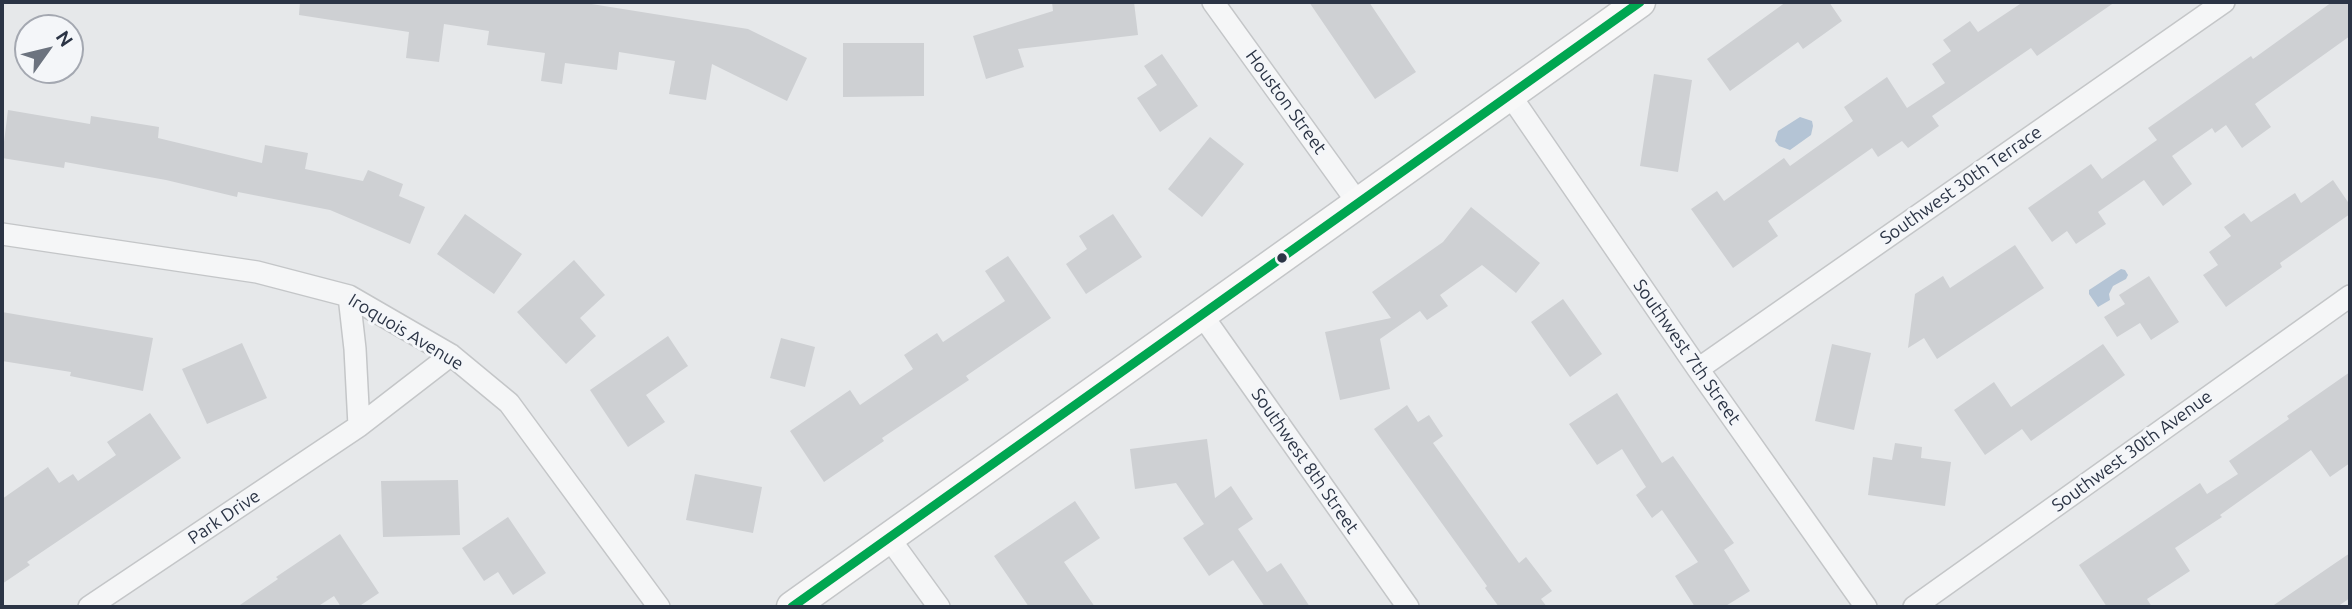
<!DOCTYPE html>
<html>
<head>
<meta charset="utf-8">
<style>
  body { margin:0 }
  #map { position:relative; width:2352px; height:609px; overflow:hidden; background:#e6e8ea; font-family:Ubuntu,sans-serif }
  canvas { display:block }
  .frame { position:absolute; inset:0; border:4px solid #2b3445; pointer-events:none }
  .north { position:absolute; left:14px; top:14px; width:70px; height:70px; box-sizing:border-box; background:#f4f6f9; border:2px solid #a4a8b1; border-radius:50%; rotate:56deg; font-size:19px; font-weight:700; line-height:28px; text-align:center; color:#2b3445 }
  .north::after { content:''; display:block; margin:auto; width:24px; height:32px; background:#6c737f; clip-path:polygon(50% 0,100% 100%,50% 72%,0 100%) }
</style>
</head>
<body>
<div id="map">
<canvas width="2352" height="609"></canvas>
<div class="frame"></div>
<div class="north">N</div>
</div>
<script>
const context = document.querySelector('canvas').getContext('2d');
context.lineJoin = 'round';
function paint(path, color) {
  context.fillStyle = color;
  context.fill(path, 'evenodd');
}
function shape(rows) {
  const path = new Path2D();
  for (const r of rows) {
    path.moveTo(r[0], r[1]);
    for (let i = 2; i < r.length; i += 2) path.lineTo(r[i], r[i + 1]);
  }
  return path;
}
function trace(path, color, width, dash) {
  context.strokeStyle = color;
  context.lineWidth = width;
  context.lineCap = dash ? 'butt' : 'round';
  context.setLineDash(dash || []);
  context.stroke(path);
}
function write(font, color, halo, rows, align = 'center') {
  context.font = font + ' Ubuntu,sans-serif';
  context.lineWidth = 6;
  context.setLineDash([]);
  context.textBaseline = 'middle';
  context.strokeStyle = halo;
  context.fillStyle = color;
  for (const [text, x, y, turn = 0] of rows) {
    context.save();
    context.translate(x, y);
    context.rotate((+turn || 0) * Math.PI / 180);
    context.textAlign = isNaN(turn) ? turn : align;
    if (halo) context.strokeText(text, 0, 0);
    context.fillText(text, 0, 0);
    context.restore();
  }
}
const water = shape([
  [1800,117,1812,121,1813,126,1811,135,1790,150,1779,146,1775,141,1778,131],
  [2121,269,2125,270,2128,275,2126,279,2113,286,2109,294,2110,300,2098,307,2089,294,2089,290]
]);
const building = shape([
  [300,2,579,2,748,29,807,58,787,101,712,64,706,100,669,94,675,61,619,52,617,70,565,63,562,84,541,81,545,53,487,45,489,31,444,24,439,62,406,58,409,32,299,15],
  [1052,2,1134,2,1138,35,1018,49,1024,67,986,79,973,36,1053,11],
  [1309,2,1369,2,1416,72,1375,99],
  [1786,2,1829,2,1842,21,1803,49,1798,42,1730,91,1707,59],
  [2023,2,2115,2,2037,56,2031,48,1932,116,1939,126,1908,148,1902,141,1878,157,1872,148,1768,221,1778,236,1733,268,1691,209,1717,191,1724,201,1784,158,1790,166,1853,121,1844,107,1887,77,1907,108,1945,83,1932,64,1951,51,1943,40,1970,21,1978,32],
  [2332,2,2350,2,2350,36,2255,104,2271,127,2242,148,2226,125,2215,133,2212,128,2172,156,2192,184,2163,206,2144,180,2098,212,2106,224,2076,244,2067,231,2052,242,2028,208,2091,164,2102,179,2157,140,2148,128,2251,56,2253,59],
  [843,43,924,43,924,96,843,97],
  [1162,54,1198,106,1160,132,1137,98,1157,85,1144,66],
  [1654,74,1692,80,1678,172,1640,166],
  [8,110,90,124,91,116,159,127,158,138,262,163,265,145,308,153,305,169,363,181,368,170,403,184,399,196,425,207,410,244,330,210,238,192,237,197,166,180,65,162,64,168,2,158],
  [1210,137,1244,164,1202,217,1168,189],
  [2333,180,2350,205,2350,214,2280,263,2282,267,2226,307,2203,275,2218,265,2209,252,2231,236,2224,227,2244,213,2251,222,2295,193,2301,203],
  [1471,207,1540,263,1516,293,1482,265,1440,295,1448,306,1427,320,1420,311,1380,339,1390,389,1340,400,1325,332,1391,318,1372,292,1443,242],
  [465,214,522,254,494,294,437,254],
  [1113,214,1142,257,1086,294,1066,264,1087,249,1079,236],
  [2015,245,2044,288,1937,359,1924,338,1908,348,1915,294,1943,276,1950,288],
  [1008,256,1051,318,966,376,969,380,882,438,884,441,824,482,790,431,850,390,860,405,913,369,904,355,937,333,943,342,1005,301,985,271],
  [574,260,605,295,580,318,596,336,566,364,517,312],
  [2149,276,2179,322,2151,340,2140,323,2117,337,2104,317,2125,304,2119,295],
  [1563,299,1602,354,1570,377,1531,322],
  [2,312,153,338,143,391,70,376,71,372,2,361],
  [668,336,688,366,646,395,665,422,628,447,590,390],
  [781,338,815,347,805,387,770,378],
  [242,343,267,398,207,424,182,369],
  [1832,344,1871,353,1854,430,1815,421],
  [2103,344,2125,375,2031,441,2022,429,1985,455,1954,410,1994,382,2011,407],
  [2350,372,2350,463,2330,477,2311,450,2220,515,2222,517,2175,548,2190,571,2147,599,2152,607,2107,607,2079,565,2200,483,2207,494,2238,474,2229,461,2289,419,2287,416],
  [1617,393,1662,463,1673,456,1734,543,1724,550,1750,591,1724,607,1695,607,1675,576,1698,562,1662,510,1652,518,1636,495,1646,487,1622,449,1597,465,1569,424],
  [1407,405,1418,422,1429,415,1443,436,1433,443,1519,563,1526,557,1552,591,1541,599,1547,607,1499,607,1485,588,1487,586,1374,429],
  [150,413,181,458,27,562,30,565,2,584,2,499,48,467,59,483,73,474,78,481,116,455,107,442],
  [1207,439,1215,498,1231,486,1253,519,1238,529,1267,572,1281,563,1310,607,1265,607,1233,560,1209,576,1183,538,1204,524,1176,483,1135,489,1130,449],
  [1895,443,1922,447,1921,458,1951,462,1945,506,1868,495,1873,457,1892,460],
  [695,474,762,487,753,533,686,520],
  [458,480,460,535,383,537,381,481],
  [1075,501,1100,538,1064,562,1095,607,1029,607,994,556],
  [508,517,546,573,513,595,498,572,484,581,462,548],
  [340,534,379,593,358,607,341,607,334,596,317,607,237,607,278,579,276,577],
  [2350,553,2350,598,2337,607,2271,607]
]);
const street = shape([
  [1213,2,1358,203],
  [1510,95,1698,369,1866,607],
  [2,234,257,272,349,296,451,355,509,403,659,607],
  [349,296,355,349,359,426],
  [1202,315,1408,607],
  [1698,369,2224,2],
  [889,538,939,607],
  [89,607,359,426,451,355],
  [1914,607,2350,296]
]);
const secondary = shape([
  [792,607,1640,2]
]);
const bus1 = shape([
  [792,607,1640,2]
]);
const markers = [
  [1282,258,6,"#2b3445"]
];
const streetNames = [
  ["Houston Street",1286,102,54],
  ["Southwest 30th Terrace",1961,185,-35],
  ["Iroquois Avenue",406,332,31],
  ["Southwest 7th Street",1687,352,55],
  ["Southwest 30th Avenue",2132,451,-36],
  ["Southwest 8th Street",1305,461,55],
  ["Park Drive",224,517,-34]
];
paint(water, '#b4c4d5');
paint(building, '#ced0d3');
trace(street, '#c4c6c8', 24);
trace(secondary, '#c4c6c8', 33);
trace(street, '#f5f6f7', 21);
trace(secondary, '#f8f8f8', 30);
trace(bus1, '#00a651', 9);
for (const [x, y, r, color] of markers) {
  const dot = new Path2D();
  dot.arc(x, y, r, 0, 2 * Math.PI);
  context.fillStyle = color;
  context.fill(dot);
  trace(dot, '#f4f6f9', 2.5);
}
write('18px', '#2b3445', '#f4f6f9', streetNames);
</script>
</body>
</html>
